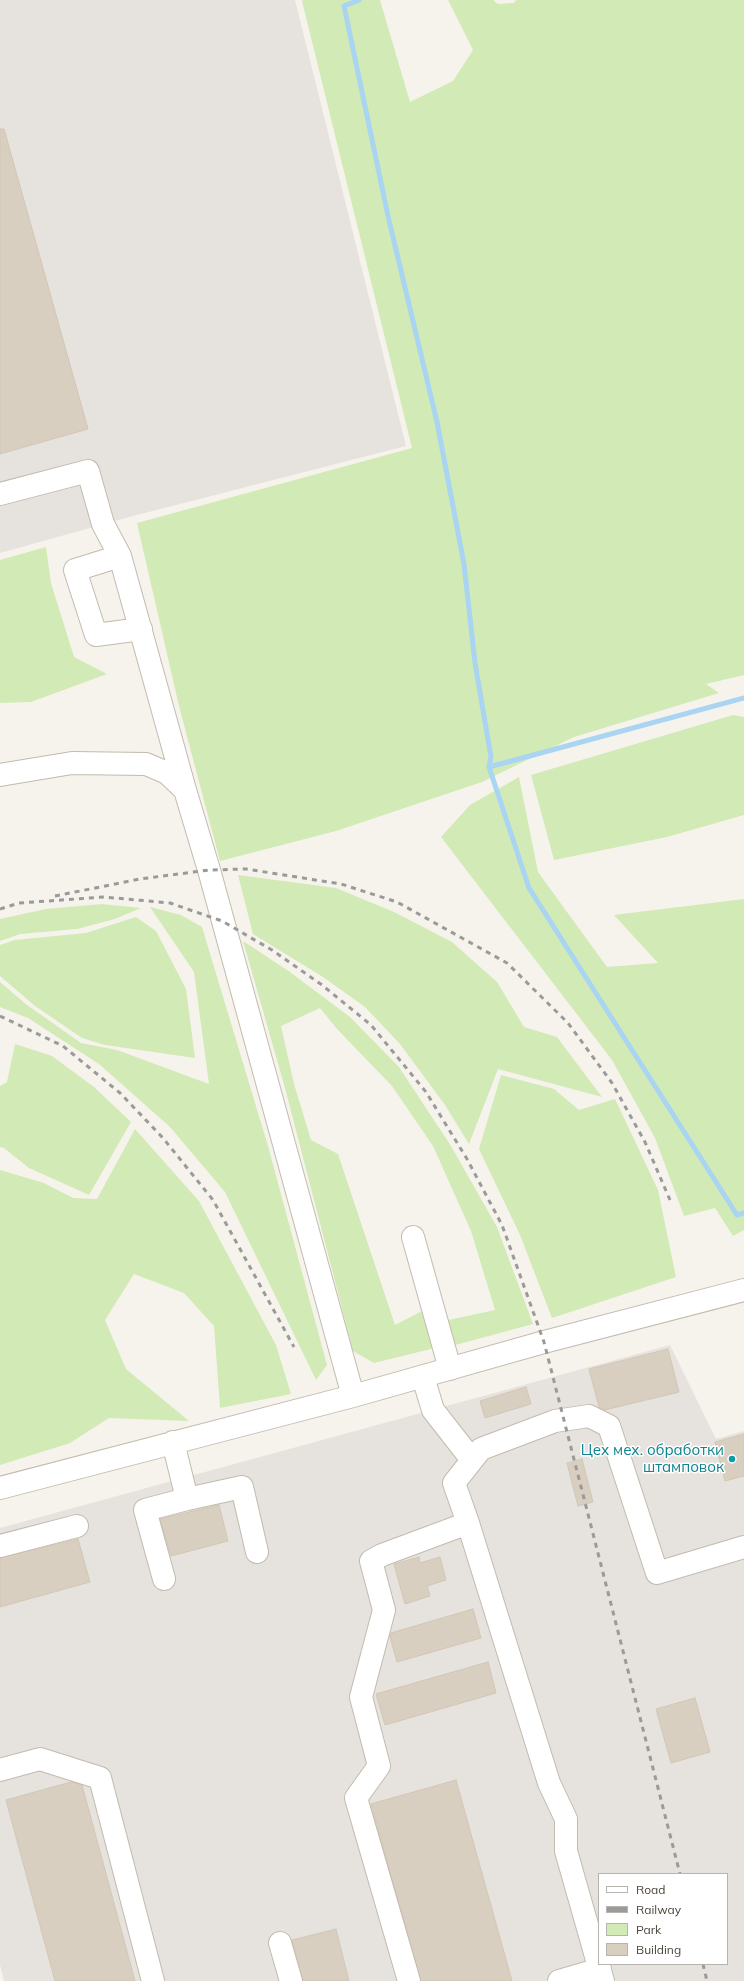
<!DOCTYPE html>
<html>
<head>
<meta charset="utf-8">
<style>
  body { margin:0 }
  #map { position:relative; width:744px; height:1981px; overflow:hidden; background:#f6f3ec; font-family:Mulish,sans-serif }
  canvas { display:block }
  .legend { position:absolute; left:598px; top:1873px; width:130px; height:92px; box-sizing:border-box; background:#fff; border:1px solid #b7b4b0; margin:0; padding:5px 7px; list-style:none; font-size:12px; color:#4b4439 }
  .legend li { display:flex; align-items:center; gap:8px; height:20px }
  .legend b { width:20px; border:1px solid #b7b4b0 }
</style>
</head>
<body>
<div id="map">
<canvas width="744" height="1981"></canvas>
<ul class="legend">
<li><b style="height:5px;background:#fff"></b>Road</li>
<li><b style="height:5px;background:#9a9a9a"></b>Railway</li>
<li><b style="height:11px;background:#d2eab5"></b>Park</li>
<li><b style="height:11px;background:#d8cfc1"></b>Building</li>
</ul>
</div>
<script>
const context = document.querySelector('canvas').getContext('2d');
context.lineJoin = 'round';
function paint(path, color) {
  context.fillStyle = color;
  context.fill(path, 'evenodd');
}
function shape(rows) {
  const path = new Path2D();
  for (const r of rows) {
    path.moveTo(r[0], r[1]);
    for (let i = 2; i < r.length; i += 2) path.lineTo(r[i], r[i + 1]);
  }
  return path;
}
function trace(path, color, width, dash) {
  context.strokeStyle = color;
  context.lineWidth = width;
  context.lineCap = dash ? 'butt' : 'round';
  context.setLineDash(dash || []);
  context.stroke(path);
}
function write(font, color, halo, rows, align = 'center') {
  context.font = font + ' Mulish,sans-serif';
  context.lineWidth = 3;
  context.setLineDash([]);
  context.textBaseline = 'middle';
  context.strokeStyle = halo;
  context.fillStyle = color;
  for (const [text, x, y, turn = 0] of rows) {
    context.save();
    context.translate(x, y);
    context.rotate((+turn || 0) * Math.PI / 180);
    context.textAlign = isNaN(turn) ? turn : align;
    if (halo) context.strokeText(text, 0, 0);
    context.fillText(text, 0, 0);
    context.restore();
  }
}
const industrial = shape([
  [0,0,295,0,406,446,133,516,0,553],
  [670,1345,716,1439,744,1431,744,1981,4,1981,0,1965,0,1528],
  [599,1874,727,1874,727,1964,599,1964]
]);
const green = shape([
  [304,0,380,0,410,102,453,81,473,50,448,0,493,0,498,4,514,3,516,0,744,0,744,675,706,684,719,693,574,737,482,782,336,831,220,861,179,706,137,523,412,448,302,1],
  [46,547,51,583,74,657,107,674,31,702,0,703,0,560],
  [733,715,744,717,744,815,667,837,554,860,531,775],
  [519,777,538,872,607,967,658,963,614,915,744,899,744,1230,733,1236,715,1208,684,1216,655,1138,612,1060,441,837,470,805],
  [238,875,336,888,394,912,452,942,497,982,524,1027,557,1037,602,1097,498,1069,469,1144,445,1105,400,1044,365,1007,323,977,253,934],
  [102,904,141,908,115,919,77,929,20,934,0,941,0,919,46,909],
  [150,907,181,915,202,927,268,1146,327,1365,316,1380,225,1192,170,1127,99,1064,28,1018,0,1007,0,982,27,1005,81,1043,117,1050,209,1084,194,972],
  [136,917,156,931,186,989,195,1058,105,1045,82,1038,35,1006,0,976,0,945,15,940,86,933],
  [243,941,290,972,350,1017,399,1067,451,1146,497,1227,533,1324,448,1347,444,1321,495,1310,471,1231,433,1146,392,1086,337,1029,320,1008,281,1026,294,1084,311,1140,338,1154,395,1325,424,1310,435,1348,374,1363,353,1351,285,1088],
  [15,1044,52,1056,94,1087,131,1122,89,1195,29,1168,4,1148,0,1147,0,1086,7,1082],
  [501,1075,554,1089,579,1110,615,1099,658,1190,676,1277,552,1318,520,1235,479,1149],
  [135,1129,199,1201,276,1345,291,1394,220,1408,214,1326,184,1293,134,1274,105,1320,126,1369,189,1421,109,1418,70,1443,0,1465,0,1170,44,1183,73,1198,97,1199]
]);
const stream = shape([
  [359,0,344,6,388,216,437,422,464,564,475,663,491,757,489,767,529,888,737,1215,744,1213],
  [489,767,744,698]
]);
const building = shape([
  [0,129,4,129,88,429,0,454,0,129],
  [668,1349,679,1392,605,1410,599,1407,589,1369,668,1349],
  [526,1387,531,1404,485,1418,480,1401,526,1387],
  [744,1434,744,1476,725,1481,715,1442,744,1434],
  [582,1459,593,1502,578,1506,567,1463,582,1459],
  [219,1505,228,1541,171,1556,160,1519,219,1505],
  [78,1539,90,1582,0,1607,0,1558,78,1539],
  [419,1557,420,1563,440,1557,446,1580,427,1586,430,1596,405,1604,394,1564,419,1557],
  [473,1609,481,1638,397,1662,390,1637,391,1633,473,1609],
  [488,1662,496,1693,385,1725,376,1694,488,1662],
  [695,1698,710,1752,671,1763,656,1709,695,1698],
  [456,1780,512,1981,421,1981,371,1804,456,1780],
  [71,1782,82,1785,135,1981,55,1981,6,1800,71,1782],
  [336,1929,349,1981,303,1981,292,1940,336,1929]
]);
const minor = shape([
  [0,494,88,471,103,524,120,556,185,790,209,870,353,1396],
  [120,556,75,570,96,635,141,629],
  [0,775,72,763,146,764,167,773,185,790],
  [413,1237,450,1369],
  [423,1377,433,1410,472,1460],
  [173,1442,187,1499,242,1487,257,1552],
  [0,1488,353,1396,544,1342,744,1290],
  [0,1546,77,1526],
  [164,1579,145,1510,187,1499],
  [0,1770,40,1759,100,1778,153,1981],
  [280,1943,291,1981],
  [409,1981,356,1798,379,1766,361,1697,384,1610,371,1561,382,1555,468,1523],
  [559,1981,600,1969],
  [603,1981,566,1851,566,1819,549,1783,468,1523,454,1483,481,1449,555,1421,589,1416,609,1426,657,1573,744,1547]
]);
const rail = shape([
  [55,896,140,879,209,870,246,869,341,884,397,902,507,963,568,1023,612,1083,645,1142,670,1200],
  [0,909,19,903,104,897,170,903,222,921,272,950,322,985,371,1025,426,1092,467,1159,502,1225,544,1342,680,1874],
  [0,1016,63,1046,120,1093,163,1138,213,1200,294,1347],
  [703,1964,707,1981]
]);
const markers = [
  [732,1459,4,"#0f9aa8"]
];
const cultureNames = [
  ["Цех мех. обработки",724,1450],
  ["штамповок",724,1467]
];
paint(industrial, '#e6e2dd');
paint(green, '#d2eab5');
trace(stream, '#a9d4f2', 5);
paint(building, '#d8cfc1');
trace(building, '#d3c7b4', 1);
trace(minor, '#c2bbae', 24);
trace(minor, '#fff', 22);
trace(rail, '#9a9a9a', 3, [5, 5]);
for (const [x, y, r, color] of markers) {
  const dot = new Path2D();
  dot.arc(x, y, r, 0, 2 * Math.PI);
  context.fillStyle = color;
  context.fill(dot);
  trace(dot, '#fff', 1.5);
}
write('15px', '#0d838f', '#fff', cultureNames, 'right');
</script>
</body>
</html>
